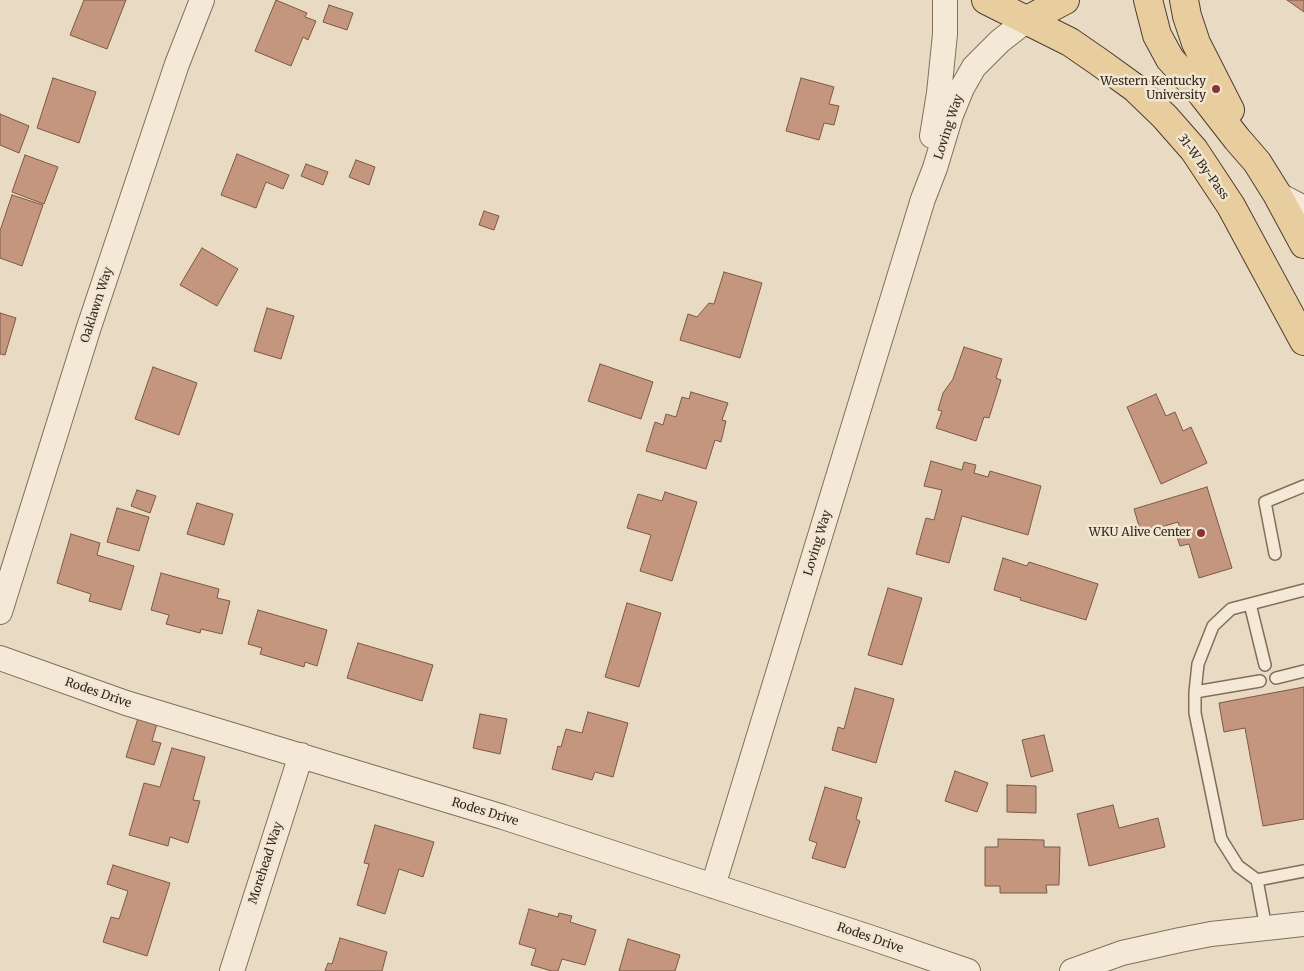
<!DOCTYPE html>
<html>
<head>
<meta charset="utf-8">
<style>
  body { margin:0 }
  canvas { display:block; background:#e9dbc3 }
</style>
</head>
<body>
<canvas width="1304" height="971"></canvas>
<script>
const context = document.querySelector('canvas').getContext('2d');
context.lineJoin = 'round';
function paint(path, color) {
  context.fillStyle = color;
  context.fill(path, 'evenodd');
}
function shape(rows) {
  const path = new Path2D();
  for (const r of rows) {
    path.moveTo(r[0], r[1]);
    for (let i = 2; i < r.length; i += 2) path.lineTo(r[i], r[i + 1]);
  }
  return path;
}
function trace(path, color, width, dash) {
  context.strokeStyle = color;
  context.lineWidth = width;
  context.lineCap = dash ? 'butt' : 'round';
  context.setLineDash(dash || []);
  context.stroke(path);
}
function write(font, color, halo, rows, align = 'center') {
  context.font = font + ' Merriweather,serif';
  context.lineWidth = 5;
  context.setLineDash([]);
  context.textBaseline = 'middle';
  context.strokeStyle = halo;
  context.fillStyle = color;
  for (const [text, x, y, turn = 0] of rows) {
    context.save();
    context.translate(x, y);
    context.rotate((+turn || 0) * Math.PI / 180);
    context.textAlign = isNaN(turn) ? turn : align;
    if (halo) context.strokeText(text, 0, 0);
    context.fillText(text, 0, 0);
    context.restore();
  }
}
const building = shape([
  [84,0,126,0,107,49,70,35,84,0],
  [276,0,307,13,305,17,316,21,308,40,303,37,291,66,255,51,276,0],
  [1287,0,1304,0,1304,12,1287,0],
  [329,5,353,13,347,30,323,22,329,5],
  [53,78,96,92,79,143,37,128,53,78],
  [801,78,834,87,829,104,839,106,834,125,824,123,819,140,786,131,801,78],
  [0,114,29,126,19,153,0,145,0,114],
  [237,154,289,175,283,189,266,182,256,208,221,195,237,154],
  [25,155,58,167,44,204,12,192,25,155],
  [356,160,375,167,369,185,349,177,356,160],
  [306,164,328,172,323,185,301,176,306,164],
  [12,195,43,205,22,266,0,258,0,231,12,195],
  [484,211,499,216,494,230,479,225,484,211],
  [202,248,238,269,217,306,180,285,202,248],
  [724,272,762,283,740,358,680,340,688,314,697,317,709,303,714,304,724,272],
  [267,308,294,316,281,359,254,351,267,308],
  [0,313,16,318,5,355,0,354,0,313],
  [964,347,1002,359,996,378,1001,380,989,418,984,417,976,441,936,428,942,411,938,410,943,393,953,379,964,347],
  [600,364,653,382,641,419,588,401,600,364],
  [153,367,197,383,179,435,135,419,153,367],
  [691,392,728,403,722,420,726,421,721,442,715,440,706,469,646,451,655,422,663,425,666,414,676,417,682,397,689,399,691,392],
  [1156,394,1166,416,1175,412,1183,431,1191,427,1207,463,1161,484,1127,407,1156,394],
  [931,461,962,470,964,462,976,465,974,473,988,477,990,471,1041,486,1028,535,962,516,949,563,916,554,926,518,934,520,942,490,924,486,931,461],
  [1207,487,1232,568,1199,578,1189,544,1180,546,1176,534,1181,532,1178,522,1141,533,1134,509,1207,487],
  [137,490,156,496,150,513,131,506,137,490],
  [665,492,697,502,672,581,640,571,651,535,627,528,638,494,662,501,665,492],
  [197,503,233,514,224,545,187,534,197,503],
  [117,508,149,517,139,551,107,542,117,508],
  [71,534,100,543,97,555,134,566,121,610,89,601,91,594,57,583,71,534],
  [1003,558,1027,566,1029,562,1098,584,1086,620,1020,600,1021,598,994,590,1003,558],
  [161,573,219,589,217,598,230,601,222,634,201,629,200,633,166,624,169,615,151,610,161,573],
  [888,588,922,598,902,665,868,655,888,588],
  [627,603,661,613,639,687,605,677,627,603],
  [258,610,327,630,317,666,305,662,304,667,260,654,262,648,248,644,258,610],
  [358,643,433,665,422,701,347,678,358,643],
  [1304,687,1304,819,1263,826,1245,728,1224,732,1219,703,1304,687],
  [855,688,894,699,876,763,832,750,838,727,844,729,855,688],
  [588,712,628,723,613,777,595,772,592,780,552,769,558,746,561,747,566,729,582,733,588,712],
  [480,714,507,719,500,754,473,748,480,714],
  [139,715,158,720,152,741,161,743,154,765,126,757,139,715],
  [1044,735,1053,771,1031,777,1022,740,1044,735],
  [172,748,205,757,193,800,200,801,188,843,170,837,168,846,129,835,144,783,160,787,172,748],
  [955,771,988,783,977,812,945,801,955,771],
  [1007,785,1036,786,1036,813,1007,812,1007,785],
  [825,787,862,798,856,819,860,821,845,868,812,858,817,843,809,840,825,787],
  [1113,805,1119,828,1158,818,1165,847,1089,866,1077,814,1113,805],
  [375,825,434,842,423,877,399,869,385,914,357,905,369,864,364,863,375,825],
  [998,839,1044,840,1044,847,1060,847,1059,885,1046,885,1047,893,1000,893,1000,886,985,886,985,847,998,847,998,839],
  [113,865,170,883,147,956,103,942,111,917,119,919,128,891,107,884,113,865],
  [529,909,558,917,559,913,572,916,570,922,596,930,585,965,562,959,558,971,552,971,531,965,536,949,519,944,529,909],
  [340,938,387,952,382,971,325,971,328,963,332,964,340,938],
  [628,939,680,955,675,971,619,971,628,939]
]);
const service = shape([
  [1275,554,1265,502,1304,486],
  [1250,604,1265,665],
  [1276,678,1304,671],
  [1260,681,1195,692,1198,664,1213,626,1231,609,1304,590],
  [1195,692,1195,713,1221,839,1238,866,1257,880],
  [1266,928,1257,880,1304,871]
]);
const minor = shape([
  [932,136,939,93,945,34,945,0],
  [1277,194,1304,208],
  [0,612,88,330,177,64,202,0],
  [0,658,126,703,503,817,869,937,968,971],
  [713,886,923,199,935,168,951,115,962,88,974,67,1000,41,1027,20],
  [232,971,301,755],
  [1072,971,1122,953,1180,940,1211,934,1304,924]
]);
const primary = shape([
  [986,0,1070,42,1099,62,1135,88,1165,117,1194,150,1231,206,1304,341],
  [1148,0,1157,35,1170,59,1202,94,1237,139,1257,162,1277,194,1304,244],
  [1184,0,1187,16,1196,43,1230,110],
  [1027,20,1065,0]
]);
const markers = [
  [1216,89,5,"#893338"],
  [1201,533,5,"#893338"]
];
const poiNames = [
  ["Western Kentucky",1206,82],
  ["University",1206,96],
  ["WKU Alive Center",1191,533]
];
const streetNames = [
  ["Loving Way",949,127,-72],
  ["31-W By-Pass",1203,167,54],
  ["Oaklawn Way",97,305,-72],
  ["Loving Way",818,543,-73],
  ["Rodes Drive",98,693,19],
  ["Rodes Drive",485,812,17],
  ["Morehead Way",266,863,-72],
  ["Rodes Drive",870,938,19]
];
paint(building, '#c3967d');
trace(building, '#7d5845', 1);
trace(service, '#816e5c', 14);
trace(minor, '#816e5c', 26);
trace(primary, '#4f3d30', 30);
trace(service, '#f4e9d6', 11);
trace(minor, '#f4e9d6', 24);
trace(primary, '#e8cd9f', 28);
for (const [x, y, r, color] of markers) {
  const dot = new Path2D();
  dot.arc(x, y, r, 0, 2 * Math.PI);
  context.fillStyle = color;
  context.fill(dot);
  trace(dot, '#f1e6d2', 2);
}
write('12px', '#32271e', '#f1e6d2', poiNames, 'right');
write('12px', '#32271e', '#f1e6d2', streetNames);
</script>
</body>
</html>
